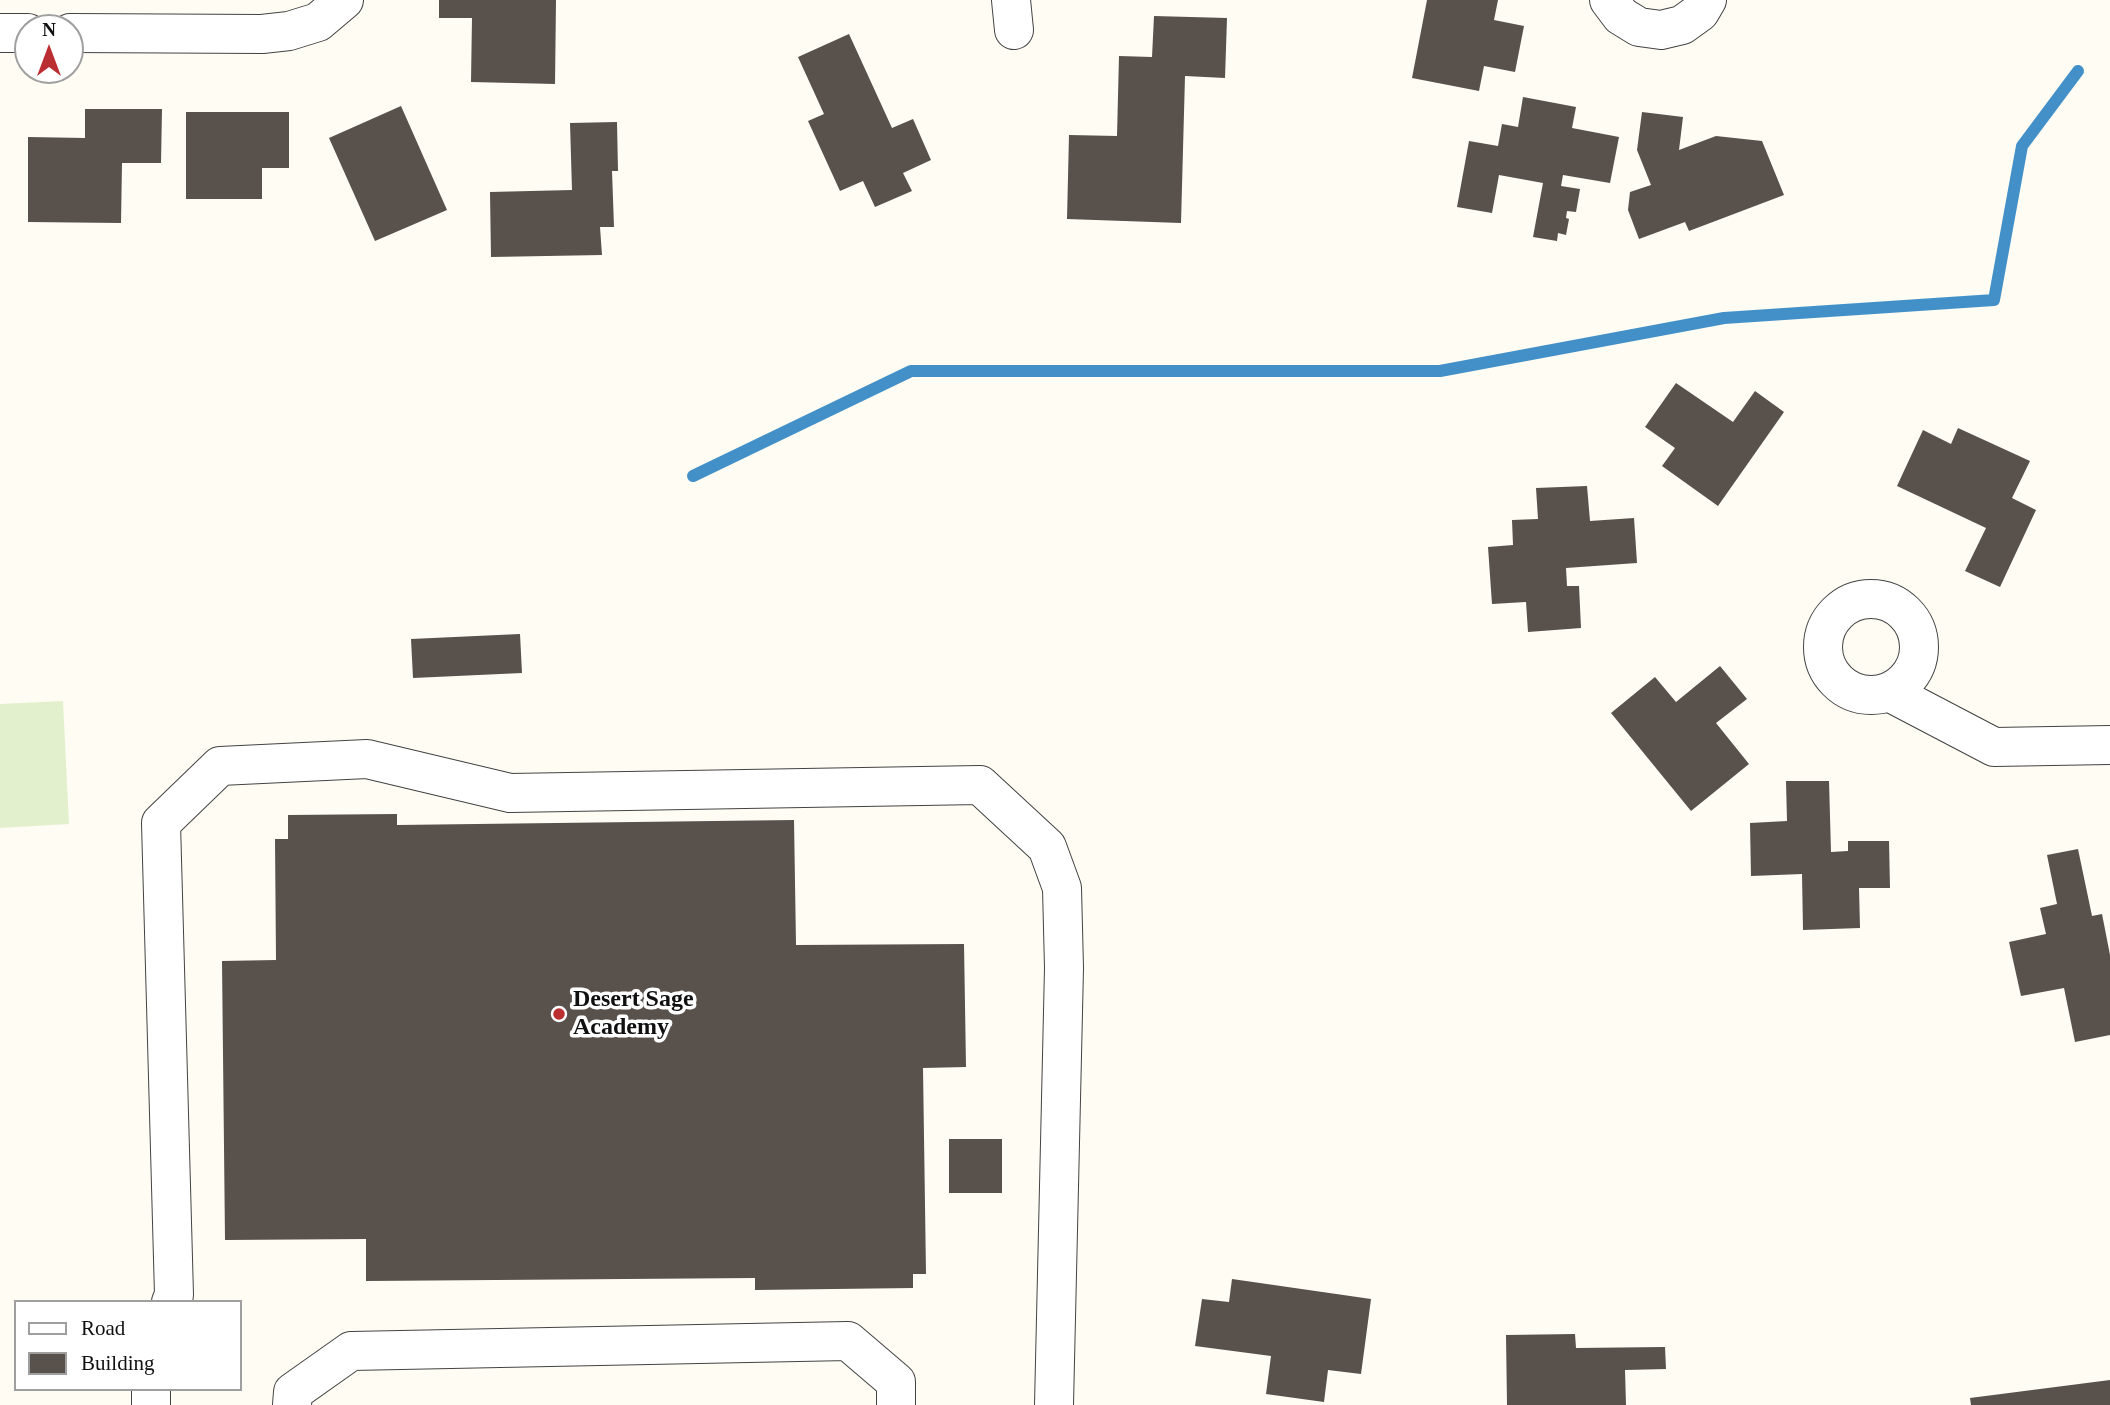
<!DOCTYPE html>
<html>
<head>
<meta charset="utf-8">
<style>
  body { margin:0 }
  #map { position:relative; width:2110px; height:1405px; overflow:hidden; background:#fefcf3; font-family:Georgia,serif }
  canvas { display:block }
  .legend { position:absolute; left:14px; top:1300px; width:228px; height:91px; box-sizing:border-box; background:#fff; border:2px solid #9f9f9f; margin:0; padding:9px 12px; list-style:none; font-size:21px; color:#101010 }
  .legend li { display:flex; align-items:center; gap:14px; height:35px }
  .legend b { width:35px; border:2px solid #9f9f9f }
  .north { position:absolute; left:14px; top:14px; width:70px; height:70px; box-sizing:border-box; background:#fff; border:2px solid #9f9f9f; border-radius:50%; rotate:0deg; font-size:19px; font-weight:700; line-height:28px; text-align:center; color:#101010 }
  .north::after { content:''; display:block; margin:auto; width:24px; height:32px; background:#ba2d30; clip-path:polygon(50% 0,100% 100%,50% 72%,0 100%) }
</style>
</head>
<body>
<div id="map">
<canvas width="2110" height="1405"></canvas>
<ul class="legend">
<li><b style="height:9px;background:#fff"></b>Road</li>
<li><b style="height:19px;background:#58514c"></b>Building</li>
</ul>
<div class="north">N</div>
</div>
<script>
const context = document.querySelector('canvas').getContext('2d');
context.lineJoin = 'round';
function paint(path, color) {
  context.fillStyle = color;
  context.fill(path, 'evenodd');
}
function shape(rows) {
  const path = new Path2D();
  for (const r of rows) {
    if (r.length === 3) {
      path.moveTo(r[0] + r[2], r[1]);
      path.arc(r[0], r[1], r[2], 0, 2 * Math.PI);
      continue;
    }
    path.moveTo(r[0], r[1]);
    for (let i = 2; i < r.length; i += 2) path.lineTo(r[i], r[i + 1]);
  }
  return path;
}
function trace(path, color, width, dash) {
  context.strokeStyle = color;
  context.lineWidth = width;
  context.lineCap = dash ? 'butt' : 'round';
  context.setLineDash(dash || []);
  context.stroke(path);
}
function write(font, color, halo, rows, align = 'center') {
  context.font = font + ' Georgia,serif';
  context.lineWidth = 7;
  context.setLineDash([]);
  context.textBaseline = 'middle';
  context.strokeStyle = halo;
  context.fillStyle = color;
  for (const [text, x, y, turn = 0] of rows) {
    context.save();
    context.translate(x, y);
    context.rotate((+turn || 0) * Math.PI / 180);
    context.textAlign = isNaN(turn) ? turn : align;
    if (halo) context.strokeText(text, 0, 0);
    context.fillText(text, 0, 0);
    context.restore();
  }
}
const pitch = shape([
  [63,701,69,824,0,828,0,704]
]);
const stream = shape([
  [693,476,911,371,1440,371,1724,318,1994,300,2022,146,2078,71]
]);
const building = shape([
  [439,0,556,0,555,84,471,82,472,18,439,18],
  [1427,0,1498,0,1494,20,1524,26,1515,72,1484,66,1479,91,1412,78],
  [1154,16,1227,18,1225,78,1185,76,1181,223,1067,219,1069,135,1117,136,1119,56,1152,57],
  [849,34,892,128,913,119,931,160,903,173,912,191,875,207,863,181,840,191,808,121,824,114,798,57],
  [1523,97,1576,107,1572,128,1619,137,1610,183,1563,175,1561,186,1580,189,1576,212,1567,211,1566,218,1569,219,1566,235,1558,233,1557,241,1533,237,1543,183,1499,175,1492,213,1457,207,1469,141,1498,146,1502,124,1518,127],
  [401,106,447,210,375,241,329,138],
  [85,109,162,109,161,163,122,163,121,223,28,222,28,137,85,138],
  [186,112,289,112,289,168,262,168,262,199,186,199],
  [1642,112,1683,117,1679,150,1716,136,1762,141,1784,195,1689,231,1685,222,1639,239,1628,210,1630,192,1651,185,1637,150],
  [617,122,618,171,612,171,614,227,600,227,602,255,491,257,490,192,572,190,570,123],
  [1676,383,1733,422,1755,391,1784,412,1718,506,1662,466,1675,448,1645,427],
  [1958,428,2030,461,2012,498,2036,510,2000,587,1965,571,1986,528,1897,486,1923,430,1951,444],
  [1587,486,1590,521,1634,518,1637,563,1566,568,1567,586,1579,586,1581,628,1528,632,1526,602,1492,604,1488,547,1513,545,1512,520,1538,519,1536,488],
  [520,634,522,673,413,678,411,639],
  [1720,666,1747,699,1716,723,1749,764,1691,811,1611,713,1655,677,1676,702],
  [1786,781,1829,781,1831,852,1848,851,1848,841,1889,841,1890,888,1859,888,1860,928,1803,930,1802,874,1751,876,1750,823,1787,821],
  [397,814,397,825,794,820,796,945,964,944,966,1067,923,1068,926,1274,913,1274,913,1288,755,1290,755,1278,366,1281,366,1239,225,1240,222,961,276,960,275,839,288,839,288,815],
  [2078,849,2092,916,2102,914,2110,955,2110,1035,2075,1042,2064,988,2021,996,2009,942,2046,934,2040,908,2057,904,2047,855],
  [949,1139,1002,1139,1002,1193,949,1193],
  [1232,1279,1371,1299,1361,1374,1328,1370,1324,1402,1266,1394,1271,1356,1195,1346,1202,1299,1229,1302],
  [1575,1334,1576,1348,1665,1347,1666,1369,1625,1370,1626,1405,1507,1405,1506,1335],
  [2110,1380,2110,1405,1971,1405,1970,1398]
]);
const minor = shape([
  [1011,0,1014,30],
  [1609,0,1621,16,1639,27,1661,30,1682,25,1700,12,1707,0],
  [0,33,28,33],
  [70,33,262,34,289,31,318,22,344,0],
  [1871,647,48],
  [1889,692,1994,747,2110,745],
  [171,1302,174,1295,161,823,220,766,367,759,510,793,980,785,1047,847,1062,888,1064,968,1054,1405],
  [151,1389,151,1405],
  [292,1405,293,1392,351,1351,848,1341,896,1382,896,1405]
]);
const markers = [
  [559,1014,7,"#ba2d30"]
];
const poiNames = [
  ["Desert Sage",573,1000],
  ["Academy",573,1028]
];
paint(pitch, '#e3f0ce');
trace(stream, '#4390c8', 12);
paint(building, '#58514c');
trace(minor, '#434343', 40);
trace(minor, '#fff', 38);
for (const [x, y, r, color] of markers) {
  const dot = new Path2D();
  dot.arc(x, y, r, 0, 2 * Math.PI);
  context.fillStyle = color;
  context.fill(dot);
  trace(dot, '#fff', 2.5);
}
write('bold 24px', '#101010', '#fff', poiNames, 'left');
</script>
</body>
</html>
